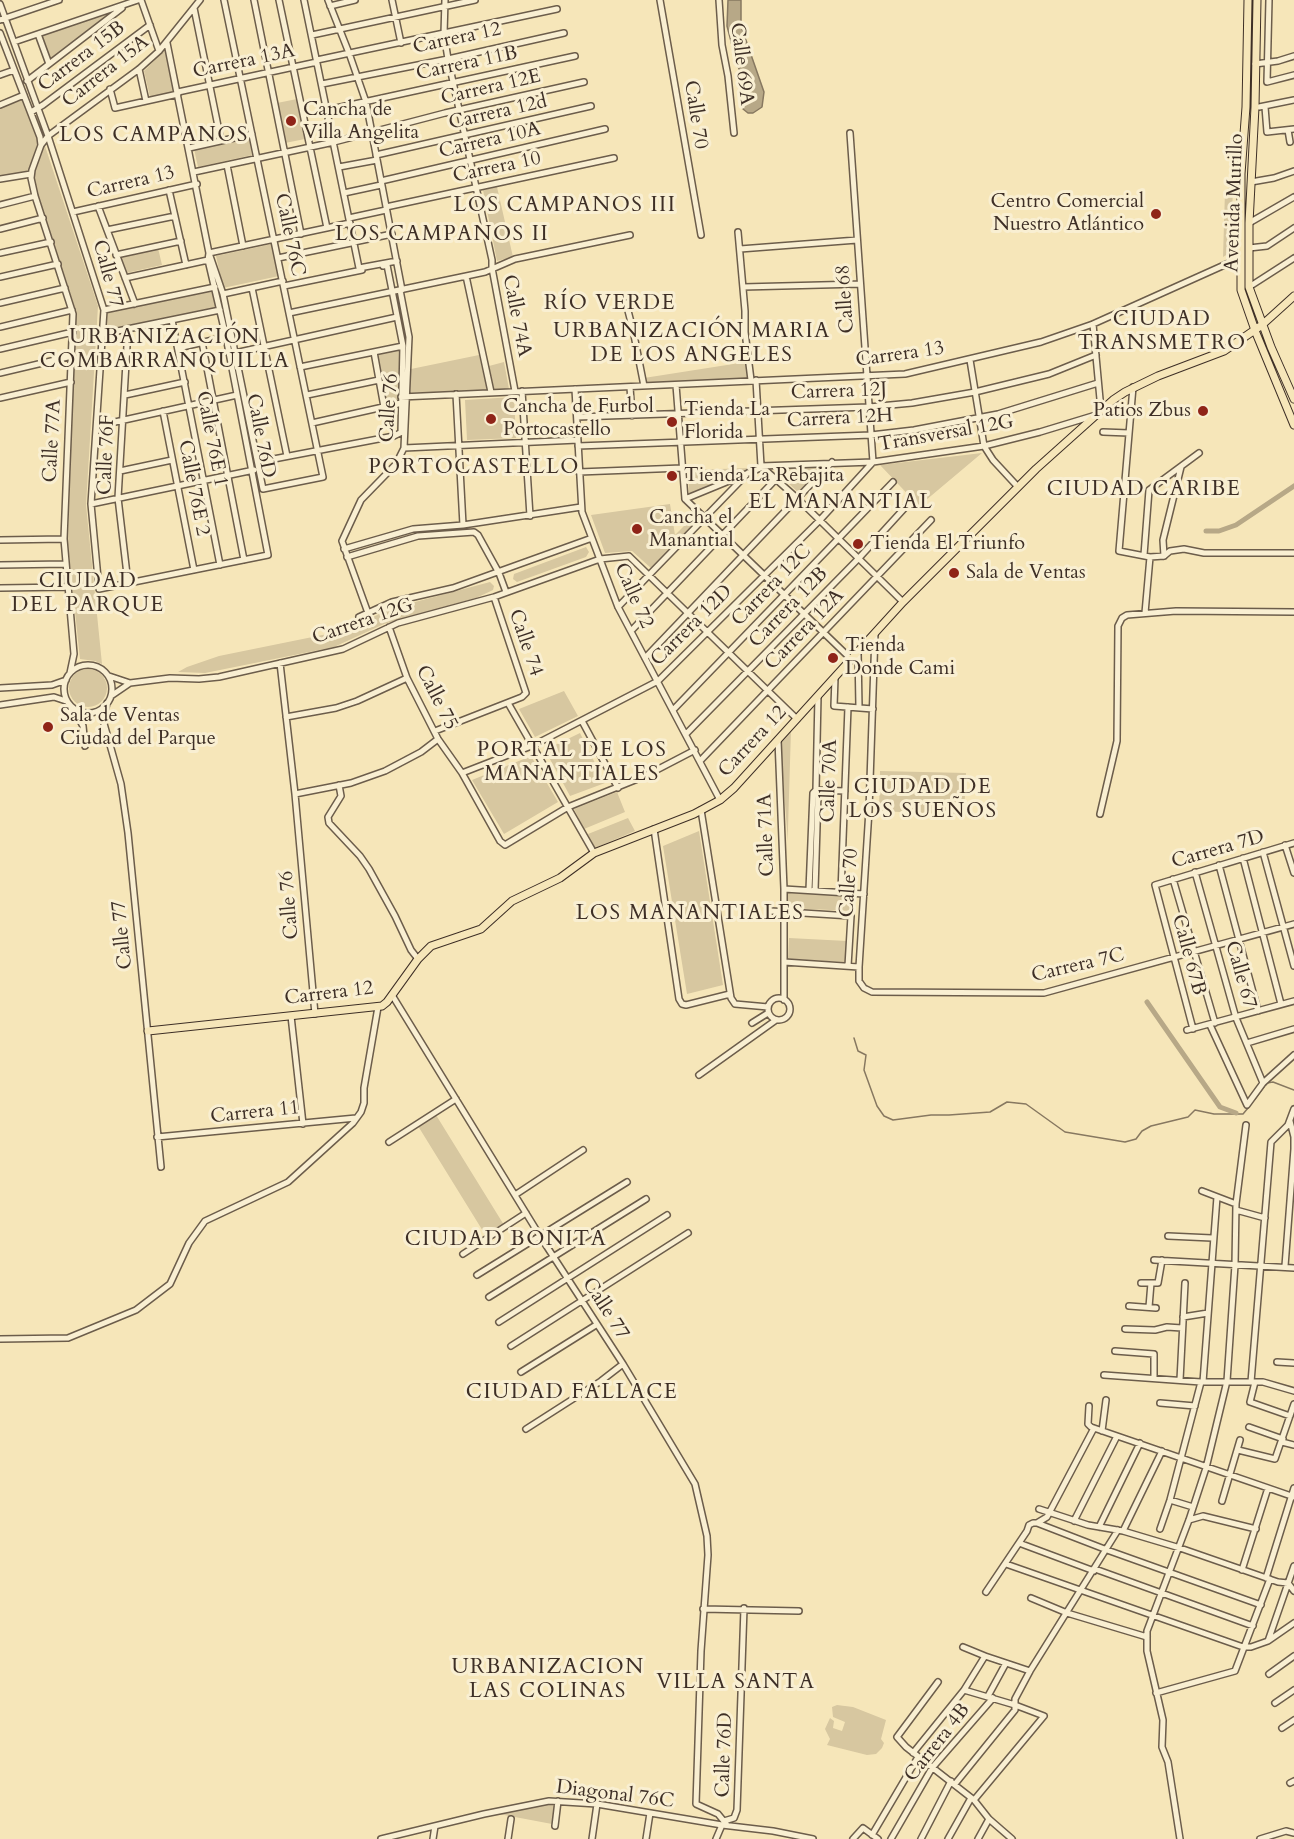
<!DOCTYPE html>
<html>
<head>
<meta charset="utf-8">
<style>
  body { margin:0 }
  canvas { display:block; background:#f6e6b9 }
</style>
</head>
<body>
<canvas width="1294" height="1839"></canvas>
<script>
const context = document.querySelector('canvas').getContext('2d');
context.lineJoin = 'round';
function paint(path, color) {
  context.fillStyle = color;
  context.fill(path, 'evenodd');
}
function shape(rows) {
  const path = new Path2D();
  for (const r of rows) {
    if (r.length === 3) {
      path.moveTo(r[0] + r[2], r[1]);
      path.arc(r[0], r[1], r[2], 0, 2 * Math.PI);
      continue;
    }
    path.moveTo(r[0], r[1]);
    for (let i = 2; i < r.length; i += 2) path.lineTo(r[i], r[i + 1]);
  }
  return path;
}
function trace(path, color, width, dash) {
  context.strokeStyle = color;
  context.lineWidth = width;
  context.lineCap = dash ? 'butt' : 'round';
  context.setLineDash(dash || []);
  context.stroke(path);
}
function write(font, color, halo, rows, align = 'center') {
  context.font = font + ' Cardo,serif';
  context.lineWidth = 6;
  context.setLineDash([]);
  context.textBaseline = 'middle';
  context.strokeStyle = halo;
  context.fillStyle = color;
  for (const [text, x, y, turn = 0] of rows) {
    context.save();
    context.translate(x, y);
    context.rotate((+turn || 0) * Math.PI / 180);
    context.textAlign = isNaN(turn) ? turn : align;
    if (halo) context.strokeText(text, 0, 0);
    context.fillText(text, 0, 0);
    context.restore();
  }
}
const green = shape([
  [116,11,51,61,42,35],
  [165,50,174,92,150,97,144,71],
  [297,99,305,139,285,143,277,103],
  [23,100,38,141,29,169,25,172,0,178,0,108],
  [249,137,252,155,198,167,194,149],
  [44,143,98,306,86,505,102,664,95,661,80,659,68,545,75,315,74,305,34,183,34,172],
  [1233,184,1231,252,1223,257,1225,191],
  [497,187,513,257,497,261,483,190],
  [272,244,279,276,223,288,216,256],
  [158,248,162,265,126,273,120,256],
  [214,290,217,308,107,329,107,312],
  [402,349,398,400,386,402,376,354],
  [479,355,487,390,409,393,411,369],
  [504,362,509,389,494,389,489,366],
  [746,362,748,378,645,384,644,378],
  [514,397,516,438,467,440,465,400],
  [982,453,919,506,880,465],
  [827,466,799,493,772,468],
  [751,468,712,485,689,494,688,470],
  [670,504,675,535,692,518,697,523,652,569,632,551,605,553,591,515],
  [586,547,589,552,586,557,517,582,513,579,514,574],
  [490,582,494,586,493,590,476,598,384,624,334,647,205,673,178,672,187,667,219,656,347,630,389,609],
  [88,688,19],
  [564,691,578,716,535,737,519,709],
  [791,730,788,828,788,842,780,741],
  [580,733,605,783,570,796,545,750],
  [531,756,558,802,504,834,472,780],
  [880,771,966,773,964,815,879,811],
  [617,792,625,812,584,829,574,809],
  [628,818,635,831,595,848,588,834],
  [699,831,723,985,687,994,663,846],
  [788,891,854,894,853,911,787,908],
  [789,938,847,941,845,962,788,959],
  [436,1115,504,1225,486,1236,418,1126],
  [837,1705,853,1707,886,1720,881,1739,884,1743,882,1748,876,1754,867,1755,827,1745,830,1739,825,1729,830,1718,834,1721,833,1728,842,1731,845,1722,833,1717,832,1707],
  [555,1803,552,1824,499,1814,546,1804]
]);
const water = shape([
  [728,0,741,0,741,26,764,92,762,107,753,113,748,113,743,109,745,83,737,64,727,26,728,0]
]);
const stream = shape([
  [854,1038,858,1051,866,1055,864,1070,877,1106,884,1116,893,1120,931,1115,949,1115,990,1112,1007,1102,1026,1104,1065,1132,1125,1142,1136,1139,1142,1131,1151,1126,1188,1117,1195,1110,1214,1114,1243,1114,1248,1108],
  [1255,1099,1267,1083,1273,1082,1294,1090]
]);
const canal = shape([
  [1206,531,1219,531,1236,525,1294,486],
  [1147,1002,1220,1107,1236,1113]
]);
const minor = shape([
  [141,0,159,51],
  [254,0,301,234],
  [279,0,327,228],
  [304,0,359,268,397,261],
  [328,0,349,53,366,102,402,290],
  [392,0,401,43],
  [445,0,444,34,448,59,492,260,492,268,515,391],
  [660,0,701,235],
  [719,0,722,45,728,76,734,133],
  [1269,0,1267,82,1294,75],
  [0,4,48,136,104,310,91,504,99,589,268,555,226,337,208,260,209,253],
  [330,6,355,0],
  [194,8,221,141],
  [0,20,59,0],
  [0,33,40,137,41,145],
  [38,34,49,64],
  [312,35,475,0],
  [14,42,138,0],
  [167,43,209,253,223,294,263,489,323,477,224,0],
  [317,60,557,9],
  [1255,64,1278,61,1294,56],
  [139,69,146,101],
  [0,75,14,70],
  [27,81,122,8],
  [322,84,448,59,564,33],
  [110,89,115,108,178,94],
  [178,92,317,62],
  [0,105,24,95],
  [1259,107,1294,100],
  [1265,107,1267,132,1294,129],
  [327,110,575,56],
  [31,112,43,105,150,25],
  [1288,130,1290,142],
  [189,148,252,134],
  [376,155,591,106],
  [227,165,243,246],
  [339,167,377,160],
  [194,172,334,142,445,113,584,82],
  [0,179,31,174],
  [381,181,605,129],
  [1251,182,1274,178,1294,171],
  [169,190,186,265],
  [344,193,381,185],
  [0,205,35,196],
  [98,206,135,304],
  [386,207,614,158],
  [73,212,197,184],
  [349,218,386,210],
  [1249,223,1294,197],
  [0,229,43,218],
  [107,230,175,216],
  [738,232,745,311,745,332,751,380],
  [354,242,392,234],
  [1249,248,1267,246,1294,228],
  [740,249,857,240],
  [0,253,51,242],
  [209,253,350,223],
  [116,255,181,241],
  [278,258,351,243],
  [383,266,387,265,403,346,401,432],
  [466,276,491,392],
  [0,277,58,264],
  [125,278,208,260],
  [284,286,362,270],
  [743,287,860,284],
  [1249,287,1294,258],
  [252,288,287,456],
  [223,294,283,281],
  [0,303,65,288],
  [626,303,633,330,644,386],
  [104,310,215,287],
  [289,313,471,275,485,272,515,259,630,235],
  [172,320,220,565],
  [1093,324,1101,410],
  [0,327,72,310],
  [128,329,118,498,128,583],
  [103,334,220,310],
  [202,342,244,560],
  [178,348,226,337],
  [0,349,73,332],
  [374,352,384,407],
  [235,353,397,317],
  [970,360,984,446,993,460,1018,487],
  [300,367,403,346],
  [0,373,72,356],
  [756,380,761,466,797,498,903,602],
  [676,385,685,499,851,659],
  [630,387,632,416],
  [1133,387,1119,551,1150,557,1164,556],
  [575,389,582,512,618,607,720,800],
  [522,391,530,516],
  [456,394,463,525],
  [125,395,185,382],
  [307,395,379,380],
  [401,397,905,374,1041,342,1093,324,1240,258],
  [0,398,71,382],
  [163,411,194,570],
  [577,417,869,407,912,403,975,392,1049,374,1096,355],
  [312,423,401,403],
  [97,426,237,395],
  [1103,432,1129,433],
  [578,446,871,435,914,430,998,414,1098,383],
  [404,448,578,440],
  [258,462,394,436,402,432],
  [761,466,873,462,984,446,1040,432,1096,415],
  [120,471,172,460],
  [579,472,682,468],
  [685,499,763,467],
  [91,504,254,470],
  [0,540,64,539],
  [344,549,413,529,463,525,581,507],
  [1144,555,1149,490,1199,453],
  [1164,556,1170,551,1184,549,1204,553,1294,553],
  [1164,556,1163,540,1181,467],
  [347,557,418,536,474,532,478,535,499,573,506,592],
  [0,565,66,564],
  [0,588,68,587],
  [618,607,748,473],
  [368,613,342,541,361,500,396,464,404,448,409,337,400,290],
  [1145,613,1150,557],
  [359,617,392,602,453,588,592,538],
  [389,627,407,678,438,739,462,773,500,841,505,845,568,807,645,776,695,750],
  [631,631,776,479],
  [875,634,869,810,859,967,859,981,864,988,872,992,1044,993,1294,924],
  [858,652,859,707],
  [645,658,832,462],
  [280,663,295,794,315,1014],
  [88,689,24],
  [70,673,74,654,64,539,73,314,35,196,31,178,32,170,41,145,48,136,139,69,159,51,200,0],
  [109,676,130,683],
  [835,678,834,706,873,709],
  [0,688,52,685,66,680],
  [111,696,130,683,170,678,199,679,219,677,343,649,398,623,494,597,600,559,629,556,797,719],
  [107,703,103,720,121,784,128,833,161,1167],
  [508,703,594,853],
  [0,705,54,697,66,701],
  [73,708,83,726,85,746],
  [673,710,893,482],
  [286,717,336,708,357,701,407,678],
  [582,721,618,788],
  [435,731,522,697,526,693,494,597],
  [686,734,859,558,911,501],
  [778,740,784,889,784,1000],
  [700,761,931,520],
  [462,773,534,745,658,681,820,520,873,462,850,133],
  [339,785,341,796,328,817,329,823,360,856,369,869,395,916,411,950,418,959],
  [816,790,845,791],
  [295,794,351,783,385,771,421,752,438,739],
  [701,810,731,998,735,1004,768,1007],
  [1100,814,1117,741,1118,626,1122,618,1127,615,1176,611,1294,612],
  [654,829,679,999,682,1004,686,1005,730,994],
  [1285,845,1294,873],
  [1263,852,1294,966],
  [1243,858,1281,1004],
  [1219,865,1258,1011],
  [1195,872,1236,1018,1263,1083],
  [1173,879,1215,1023],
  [784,889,864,894],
  [809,890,813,793,816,790],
  [815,890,818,794,816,790,818,696],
  [841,892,848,707],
  [771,911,851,916,848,966],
  [784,962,859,967],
  [392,995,540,1236,623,1364,695,1484,707,1536,708,1555,701,1651,696,1804,718,1814,727,1825],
  [779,1009,11],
  [291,1016,303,1124],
  [752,1023,768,1013],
  [1210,1025,1247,1105,1263,1083,1294,1055],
  [1193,1029,1155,885,1294,843],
  [1187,1030,1294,1001],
  [1247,1043,1294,1029],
  [699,1075,776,1020],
  [157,1137,356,1118],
  [389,1142,456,1099],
  [1202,1191,1236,1204],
  [515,1195,583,1150],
  [1236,1210,1265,1218],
  [1168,1236,1212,1238],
  [463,1254,526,1213],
  [1154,1260,1294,1268],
  [1285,1266,1294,1149,1294,1137,1290,1121],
  [477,1275,627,1182],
  [1141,1283,1158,1283,1162,1260],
  [489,1297,646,1199],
  [1129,1306,1156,1308],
  [1149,1307,1151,1283],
  [1183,1317,1208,1313],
  [499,1322,667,1215],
  [1125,1329,1155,1330,1167,1327,1182,1328],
  [0,1339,68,1338,136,1310,170,1284,189,1243,205,1221,288,1182,353,1123,361,1112,364,1103,364,1088,378,1007],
  [511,1346,688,1233],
  [1115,1351,1154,1354,1154,1378],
  [1277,1362,1294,1363],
  [521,1372,596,1325],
  [1104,1375,1201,1382,1263,1382,1294,1391],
  [1180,1380,1185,1283],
  [1203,1382,1217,1197],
  [1251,1382,1271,1142,1288,1125,1294,1109],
  [1255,1382,1250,1402,1290,1416],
  [1160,1403,1195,1406],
  [1089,1406,1088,1424,1091,1427,1294,1497],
  [1249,1427,1283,1439],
  [526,1429,601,1381,623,1364],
  [1102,1431,1106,1400],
  [1282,1442,1294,1445],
  [1238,1450,1275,1459,1294,1404],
  [1170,1500,1193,1507],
  [1222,1501,1240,1440],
  [1039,1509,1088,1525,1123,1531,1180,1548,1278,1582,1288,1583,1294,1591],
  [1189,1520,1203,1516,1256,1529],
  [1074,1521,1117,1436],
  [1037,1523,1107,1550,1261,1605],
  [1099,1527,1140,1443],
  [1160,1529,1170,1500,1201,1382],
  [1123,1531,1162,1451],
  [1019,1543,1094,1571],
  [1006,1564,1243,1647,1251,1647,1268,1641,1294,1623],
  [1095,1569,1253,1626],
  [1242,1570,1268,1488],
  [1266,1578,1294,1488],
  [986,1592,1027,1531,1029,1525,1033,1523,1037,1523,1047,1517,1094,1428],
  [1031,1598,1067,1613,1147,1637],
  [703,1609,799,1611],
  [1268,1641,1294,1566],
  [963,1647,985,1656],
  [1269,1674,1294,1656],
  [938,1682,897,1737,906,1747,974,1800,989,1819,1012,1839],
  [964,1690,1015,1705,1044,1716,974,1800],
  [1156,1693,1235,1671,1270,1579],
  [988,1696,1006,1663],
  [1275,1703,1294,1690],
  [1282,1728,1294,1720],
  [913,1753,964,1690,985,1656,1030,1671],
  [1290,1783,1294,1781],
  [955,1784,1015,1710,1015,1699,1030,1671,1118,1530],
  [724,1821,734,1818,737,1810,744,1608],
  [555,1826,558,1801],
  [872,1835,918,1757],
  [381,1839,484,1814,549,1801,597,1804,722,1825,773,1831,813,1839],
  [433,1839,435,1826],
  [508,1839,511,1819],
  [592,1839,597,1804],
  [646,1839,650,1813],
  [716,1839,722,1825],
  [853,1839,863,1828,878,1839],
  [891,1839,932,1768,993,1698],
  [921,1839,951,1781],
  [948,1839,971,1798],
  [978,1839,989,1819],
  [1180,1839,1168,1762,1162,1747,1163,1720,1147,1651,1147,1631,1189,1520,1206,1468,1227,1381,1235,1265,1236,1204,1246,1125],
  [1260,1839,1286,1831,1294,1833]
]);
const major = shape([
  [1248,0,1246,107,1241,174,1241,290,1256,333,1294,425],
  [1257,0,1255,107,1249,223,1249,287,1271,347,1294,399],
  [148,1031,382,1006,387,1002,418,959,431,946,481,929,512,901,560,878,594,853,694,814,720,800,734,788,903,602,1036,469,1113,400,1125,392,1158,376,1224,351,1262,325,1294,296]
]);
const markers = [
  [291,121,6,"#8f2418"],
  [1156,214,6,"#8f2418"],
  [1203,411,6,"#8f2418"],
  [491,419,6,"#8f2418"],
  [672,422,6,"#8f2418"],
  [672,476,6,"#8f2418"],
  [637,529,6,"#8f2418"],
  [858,544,6,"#8f2418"],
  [954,573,6,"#8f2418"],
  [833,658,6,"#8f2418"],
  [48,727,6,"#8f2418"]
];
const streetNames = [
  ["Carrera 12",457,39,-12],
  ["Carrera 15B",82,57,-37],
  ["Carrera 13A",244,62,-12],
  ["Carrera 11B",467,64,-12],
  ["Calle 69A",741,64,83],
  ["Carrera 15A",106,72,-38],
  ["Carrera 12E",491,88,-13],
  ["Carrera 12d",498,113,-13],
  ["Calle 70",695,115,81],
  ["Carrera 10A",490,141,-13],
  ["Carrera 10",497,168,-12],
  ["Carrera 13",131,183,-13],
  ["Avenida Murillo",1235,203,-88],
  ["Calle 76C",289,235,78],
  ["Calle 77",107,274,75],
  ["Calle 68",846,299,-94],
  ["Calle 74A",516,316,79],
  ["Carrera 13",900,355,-8],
  ["Carrera 12J",839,392,-2],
  ["Calle 76",390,408,-86],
  ["Carrera 12H",840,419,-3],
  ["Transversal 12G",946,434,-10],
  ["Calle 76D",260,436,79],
  ["Calle 76E 1",211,439,79],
  ["Calle 77A",53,441,-87],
  ["Calle 76F",107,455,-88],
  ["Calle 76E 2",193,488,79],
  ["Carrera 12C",772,586,-46],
  ["Calle 72",633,596,66],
  ["Carrera 12B",789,608,-46],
  ["Carrera 12G",363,622,-19],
  ["Carrera 12D",692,626,-45],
  ["Carrera 12A",805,630,-46],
  ["Calle 74",525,643,71],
  ["Calle 75",436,698,63],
  ["Carrera 12",753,742,-47],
  ["Calle 70A",830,781,-88],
  ["Calle 71A",767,835,-92],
  ["Carrera 7D",1218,850,-16],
  ["Calle 70",850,883,-86],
  ["Calle 76",290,905,-95],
  ["Calle 77",123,935,-96],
  ["Calle 67B",1188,955,75],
  ["Carrera 7C",1078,966,-13],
  ["Calle 67",1240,975,74],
  ["Carrera 12",329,994,-7],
  ["Carrera 11",255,1113,-6],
  ["Calle 77",605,1309,57],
  ["Carrera 4B",938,1743,-52],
  ["Calle 76D",725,1755,-88],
  ["Diagonal 76C",615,1795,7]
];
const poiNames = [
  ["Cancha de",303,110],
  ["Villa Angelita",303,133],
  ["Centro Comercial",1144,202,"right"],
  ["Nuestro Atlántico",1144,225,"right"],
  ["Cancha de Furbol",503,407],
  ["Portocastello",503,430],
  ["Tienda La",684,410],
  ["Florida",684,433],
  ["Patios Zbus",1191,411,"right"],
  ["Tienda La Rebajita",684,476],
  ["Cancha el",649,518],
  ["Manantial",649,541],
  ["Tienda El Triunfo",870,544],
  ["Sala de Ventas",966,573],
  ["Tienda",845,646],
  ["Donde Cami",845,669],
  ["Sala de Ventas",60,716],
  ["Ciudad del Parque",60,739]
];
const neighbourhoodNames = [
  ["LOS CAMPANOS",154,136],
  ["LOS CAMPANOS III",565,206],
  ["LOS CAMPANOS II",442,235],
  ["RÍO VERDE",610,304],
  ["CIUDAD",1162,320],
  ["TRANSMETRO",1162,344],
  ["URBANIZACIÓN MARIA",692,332],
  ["DE LOS ANGELES",692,356],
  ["URBANIZACIÓN",165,338],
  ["COMBARRANQUILLA",165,362],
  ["PORTOCASTELLO",474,468],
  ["CIUDAD CARIBE",1144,490],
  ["EL MANANTIAL",841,503],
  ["CIUDAD",88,582],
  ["DEL PARQUE",88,606],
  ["PORTAL DE LOS",572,751],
  ["MANANTIALES",572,775],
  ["CIUDAD DE",923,788],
  ["LOS SUEÑOS",923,812],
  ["LOS MANANTIALES",690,914],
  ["CIUDAD BONITA",506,1240],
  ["CIUDAD FALLACE",572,1393],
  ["URBANIZACION",548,1668],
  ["LAS COLINAS",548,1692],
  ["VILLA SANTA",736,1683]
];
paint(green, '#d7c7a0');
paint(water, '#b7a887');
trace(water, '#877860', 1.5);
trace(stream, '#877860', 1.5);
trace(canal, '#b7a887', 5);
trace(minor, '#6c5d4b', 8);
trace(major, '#3e2f26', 9);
trace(minor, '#f9efd2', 5);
trace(major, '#f6e6b9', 7);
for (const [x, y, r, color] of markers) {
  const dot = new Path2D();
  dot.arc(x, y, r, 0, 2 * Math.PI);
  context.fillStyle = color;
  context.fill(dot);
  trace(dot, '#f9efd2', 2);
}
write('20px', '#3e2f26', '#f9efd2', streetNames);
write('20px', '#3e2f26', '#f9efd2', poiNames, 'left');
context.letterSpacing = '1.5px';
write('21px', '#3e2f26', '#f9efd2', neighbourhoodNames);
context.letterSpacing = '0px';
</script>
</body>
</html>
